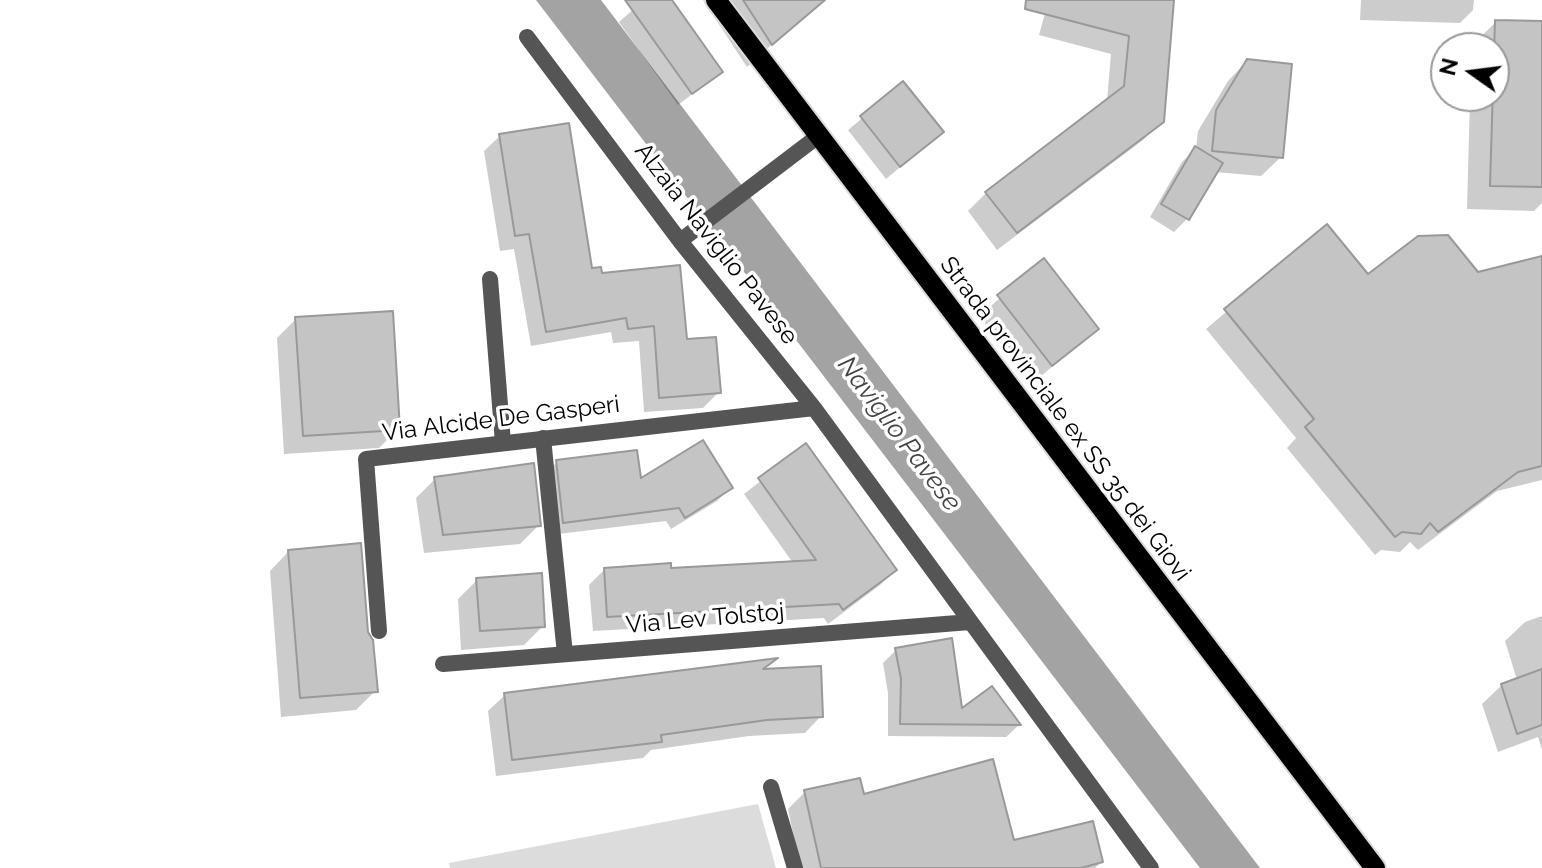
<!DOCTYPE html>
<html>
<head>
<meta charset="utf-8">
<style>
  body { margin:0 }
  #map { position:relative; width:1542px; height:868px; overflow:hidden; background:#fff; font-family:Raleway,sans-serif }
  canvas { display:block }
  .north { position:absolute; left:1430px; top:32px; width:80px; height:80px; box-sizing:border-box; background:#fff; border:2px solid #999; border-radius:50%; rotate:284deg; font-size:22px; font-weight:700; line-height:32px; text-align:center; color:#000 }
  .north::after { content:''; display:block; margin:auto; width:28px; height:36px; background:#000; clip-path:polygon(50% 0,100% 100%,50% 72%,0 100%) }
</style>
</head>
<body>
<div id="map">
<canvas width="1542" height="868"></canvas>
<div class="north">N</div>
</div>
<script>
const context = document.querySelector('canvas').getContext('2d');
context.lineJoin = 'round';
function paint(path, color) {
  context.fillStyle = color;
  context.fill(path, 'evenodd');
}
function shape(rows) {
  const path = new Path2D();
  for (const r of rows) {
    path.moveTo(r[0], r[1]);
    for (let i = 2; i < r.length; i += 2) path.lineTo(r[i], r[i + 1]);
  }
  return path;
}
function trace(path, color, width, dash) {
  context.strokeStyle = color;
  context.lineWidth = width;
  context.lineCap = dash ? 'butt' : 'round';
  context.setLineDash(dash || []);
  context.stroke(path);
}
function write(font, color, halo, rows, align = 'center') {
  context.font = font + ' Raleway,sans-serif';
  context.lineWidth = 7;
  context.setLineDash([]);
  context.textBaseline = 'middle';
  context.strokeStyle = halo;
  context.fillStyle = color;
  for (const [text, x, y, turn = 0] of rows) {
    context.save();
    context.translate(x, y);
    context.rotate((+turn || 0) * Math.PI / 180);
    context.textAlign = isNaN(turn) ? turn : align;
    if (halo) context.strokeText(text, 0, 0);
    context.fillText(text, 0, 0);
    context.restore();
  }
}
const green = shape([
  [758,804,776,868,450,868,449,863]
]);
const water = shape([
  [536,0,601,0,1260,868,1200,868]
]);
const shadow = shape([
  [644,0,670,0,721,72,678,105,619,22],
  [703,0,798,0,807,13,747,67],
  [1053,0,1151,0,1162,121,1143,140,997,250,968,211,986,193,1107,101,1111,54,1039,35,1047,6],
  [1361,0,1474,0,1473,10,1460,23,1360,20],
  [1496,22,1542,23,1542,203,1534,211,1467,209,1470,96,1494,96,1494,48,1471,46],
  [1247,61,1281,157,1261,176,1215,172,1187,219,1174,232,1150,217,1182,162,1196,148,1198,131,1228,81],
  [903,84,942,132,886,179,848,130],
  [500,136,591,271,686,341,719,392,703,408,644,412,639,341,613,343,611,332,531,346,514,249,500,251,484,151],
  [1326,227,1368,277,1478,274,1542,258,1542,480,1497,491,1418,550,1410,542,1400,552,1381,550,1375,555,1287,448,1296,438,1206,329],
  [1044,261,1097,328,1032,384,979,316],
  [296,319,398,429,379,448,284,454,277,338],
  [806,446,895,570,880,585,828,624,824,618,593,631,589,585,604,570,669,571,793,563,744,494],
  [557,462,639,482,730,488,717,501,671,529,666,521,550,535,544,475],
  [435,479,539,525,520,544,424,553,416,498],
  [289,551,366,632,375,691,356,710,281,717,270,571],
  [477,580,543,626,524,645,461,650,458,599],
  [1542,616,1542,750,1538,737,1498,752,1482,704,1502,685,1517,680,1505,641,1525,622],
  [896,650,961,712,1019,725,1006,737,888,736,888,693,883,663],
  [773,661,762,671,821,716,805,733,749,736,651,750,643,758,496,776,488,711,505,695],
  [805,792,862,796,1013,842,1101,862,1095,868,800,868,788,809]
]);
const building = shape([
  [625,0,672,0,723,72,692,94,625,0],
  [743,0,825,0,772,45,743,0],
  [1026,0,1174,0,1164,122,1017,233,985,192,1124,86,1129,36,1025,9,1026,0],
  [1495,20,1542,21,1542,187,1490,186,1495,20],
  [1247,59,1292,64,1283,158,1212,151,1216,110,1247,59],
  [903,81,944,132,900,167,860,116,903,81],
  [569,123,592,268,601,267,602,273,680,265,687,339,716,337,721,393,659,398,654,326,628,329,626,318,546,332,529,234,515,236,499,134,569,123],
  [1195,146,1223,163,1189,220,1161,204,1195,146],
  [1327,224,1368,274,1418,236,1448,235,1478,272,1542,256,1542,466,1518,472,1438,532,1430,523,1421,534,1402,532,1395,537,1305,427,1314,419,1224,309,1327,224],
  [1044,258,1099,329,1052,366,997,295,1044,258],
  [393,311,400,430,303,436,295,317,393,311],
  [703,440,733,488,685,518,679,508,563,523,556,460,637,450,641,478,703,440],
  [806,443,897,570,843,610,839,604,607,617,604,568,671,563,671,568,816,560,758,478,806,443],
  [534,463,541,526,443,535,434,477,534,463],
  [361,543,368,632,373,640,378,692,300,698,288,550,361,543],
  [542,573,545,627,480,631,476,578,542,573],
  [952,638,962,708,992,686,1021,725,900,724,901,679,895,648,952,638],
  [778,658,763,669,821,666,823,717,767,720,661,735,662,742,512,760,504,693,778,658],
  [1542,669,1542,725,1517,734,1501,684,1542,669],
  [993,759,1014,840,1093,821,1103,862,1081,868,821,868,804,790,860,778,864,794,993,759]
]);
const service = shape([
  [490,279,503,443],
  [543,438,565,654],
  [771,787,795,868]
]);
const minor = shape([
  [527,37,680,241,814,408,1151,868],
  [680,241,817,137],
  [379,631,366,459,814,408],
  [443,664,970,622]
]);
const primary = shape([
  [716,0,1375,868]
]);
const streetNames = [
  ["Alzaia Naviglio Pavese",716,244,52],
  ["Via Alcide De Gasperi",501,419,-7],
  ["Strada provinciale ex SS 35 dei Giovi",1065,419,53],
  ["Via Lev Tolstoj",705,619,-5]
];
const waterNames = [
  ["Naviglio Pavese",899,434,53]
];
paint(green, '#dcdcdc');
paint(water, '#a3a3a3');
paint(shadow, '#0003');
paint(building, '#c4c4c4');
trace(building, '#999', 2);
trace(primary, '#dbdbdb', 24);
trace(service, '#555', 16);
trace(minor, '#555', 16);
trace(primary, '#000', 20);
write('24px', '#000', '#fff', streetNames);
write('italic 26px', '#444', '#fff', waterNames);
</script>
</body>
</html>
